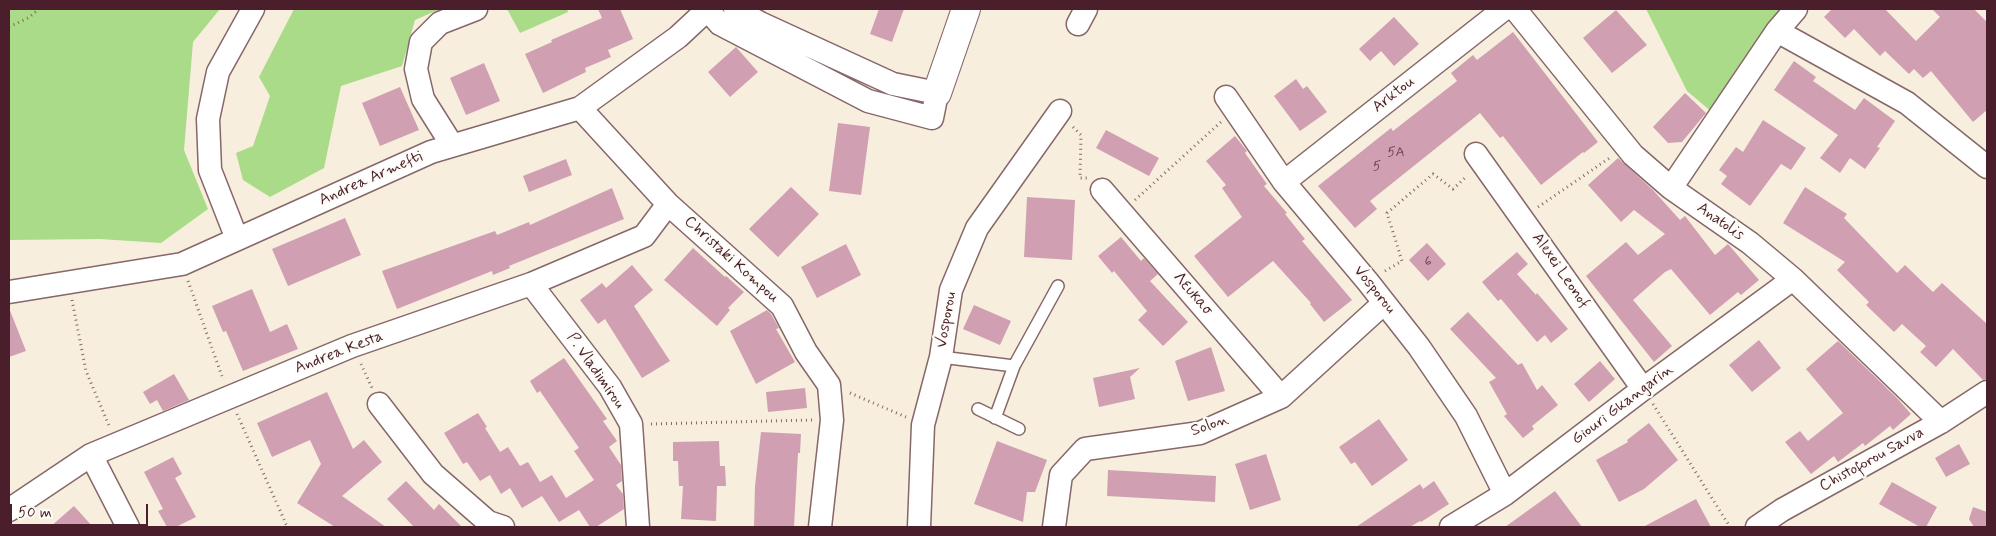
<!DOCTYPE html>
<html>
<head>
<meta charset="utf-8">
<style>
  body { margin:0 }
  #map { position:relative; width:1996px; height:536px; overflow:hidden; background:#f7eedd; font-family:Mynerve,sans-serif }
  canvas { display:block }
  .frame { position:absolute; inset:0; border:10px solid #4a1f2b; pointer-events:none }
  .scale { position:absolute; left:10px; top:504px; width:138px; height:22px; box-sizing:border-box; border:2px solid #4a1f2b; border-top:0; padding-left:6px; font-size:15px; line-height:18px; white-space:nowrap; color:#4a1f2b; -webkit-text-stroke:4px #fdfcf7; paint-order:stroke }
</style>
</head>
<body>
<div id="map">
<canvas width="1996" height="536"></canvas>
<div class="frame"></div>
<div class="scale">50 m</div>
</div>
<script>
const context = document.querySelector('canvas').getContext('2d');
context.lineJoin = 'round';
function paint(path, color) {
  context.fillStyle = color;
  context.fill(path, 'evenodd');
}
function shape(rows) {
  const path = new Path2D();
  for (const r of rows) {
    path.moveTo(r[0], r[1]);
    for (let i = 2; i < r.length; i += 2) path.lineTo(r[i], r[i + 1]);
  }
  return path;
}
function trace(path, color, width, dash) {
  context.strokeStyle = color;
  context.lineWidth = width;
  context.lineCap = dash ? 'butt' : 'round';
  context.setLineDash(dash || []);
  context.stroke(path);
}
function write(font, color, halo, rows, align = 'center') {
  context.font = font + ' Mynerve,sans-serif';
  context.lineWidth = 4.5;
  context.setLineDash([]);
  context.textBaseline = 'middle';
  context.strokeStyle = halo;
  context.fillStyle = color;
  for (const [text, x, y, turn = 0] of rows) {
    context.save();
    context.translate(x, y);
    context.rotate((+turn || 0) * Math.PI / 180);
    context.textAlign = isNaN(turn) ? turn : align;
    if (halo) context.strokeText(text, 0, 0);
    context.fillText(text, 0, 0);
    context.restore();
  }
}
const green = shape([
  [9,9,220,9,193,42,184,150,208,209,161,243,100,239,9,240],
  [294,9,440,9,415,20,402,66,341,86,324,168,270,197,243,180,236,153,253,146,270,96,259,77],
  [507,9,567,9,568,12,520,33],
  [1646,9,1784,9,1713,113,1687,91]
]);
const building = shape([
  [598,9,620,9,633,39,608,50,611,57,585,68,586,72,543,93,525,54,552,42,551,40,602,18],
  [879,9,904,9,892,42,870,34],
  [1832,9,1885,9,1916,41,1940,17,1932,9,1974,9,1987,22,1987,110,1973,122,1931,71,1923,78,1914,69,1909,74,1885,51,1880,56,1854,29,1845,38,1824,17],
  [1616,10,1647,45,1612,73,1583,38],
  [1394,17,1419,44,1394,66,1381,51,1370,61,1359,49],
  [1513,32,1598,142,1584,153,1583,152,1541,185,1503,136,1500,138,1480,113,1370,201,1377,209,1355,228,1318,186,1391,128,1393,131,1457,81,1451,73,1473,55,1477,60],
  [736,47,758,72,730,97,708,72],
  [1794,61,1816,77,1813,81,1855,110,1864,98,1895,121,1877,147,1880,148,1865,169,1850,158,1840,173,1820,158,1838,135,1774,90],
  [484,63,500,101,466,115,450,78],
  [1296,79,1303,89,1307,86,1327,112,1300,131,1274,96],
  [400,87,419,130,380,146,362,103],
  [1685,93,1706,113,1682,142,1668,143,1653,127],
  [1763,120,1806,148,1791,170,1781,164,1750,206,1721,184,1727,176,1719,170,1736,147,1743,152],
  [838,123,870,127,861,195,829,191],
  [1106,130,1159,158,1149,176,1096,148],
  [1235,136,1247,151,1245,153,1267,184,1264,186,1287,213,1285,214,1305,239,1302,241,1352,300,1324,322,1310,304,1311,303,1273,261,1228,297,1194,256,1242,217,1222,188,1226,185,1206,161],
  [1618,158,1653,190,1680,220,1685,216,1715,255,1728,244,1759,280,1741,295,1738,292,1710,315,1671,269,1665,272,1633,300,1672,346,1654,362,1586,276,1626,242,1638,255,1665,234,1634,210,1621,222,1588,185],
  [566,159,572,175,529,192,523,176],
  [791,187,819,214,778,257,749,229],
  [1805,187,1847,214,1844,218,1897,273,1905,265,1933,292,1942,283,1987,324,1987,379,1983,380,1953,349,1936,367,1920,352,1926,346,1902,324,1894,332,1866,305,1869,302,1837,270,1845,262,1783,223],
  [612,188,624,219,509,266,510,268,493,275,492,271,397,309,382,271,495,231,497,235,529,222,530,225],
  [1027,197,1075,200,1072,260,1024,257],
  [345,218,361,255,288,286,272,249],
  [1121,237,1141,261,1144,258,1158,274,1150,281,1188,322,1163,346,1138,320,1147,311,1114,271,1112,273,1098,256],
  [1427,243,1446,264,1428,281,1409,260],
  [846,244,861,275,817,298,801,267],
  [693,248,725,277,726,276,744,292,728,308,730,310,717,326,664,280],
  [1517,252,1528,264,1517,274,1536,295,1537,293,1568,329,1551,343,1545,335,1537,342,1501,299,1498,301,1482,282],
  [632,265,653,290,634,306,670,361,642,378,605,319,598,324,580,300,602,283,606,288],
  [252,289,270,332,287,324,298,349,243,371,226,331,223,332,212,306],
  [974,305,1011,321,1000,345,963,329],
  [9,308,26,351,9,357],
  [767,310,771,314,779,328,776,329,795,362,756,384,730,331],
  [1468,312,1518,365,1522,363,1537,390,1542,385,1558,405,1532,426,1534,429,1523,438,1504,416,1507,414,1489,382,1496,378,1450,329],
  [1759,340,1781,368,1752,392,1729,365],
  [1838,341,1897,398,1911,414,1893,430,1890,426,1865,446,1863,443,1838,462,1834,456,1811,474,1785,442,1800,431,1808,441,1843,413,1806,369],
  [1211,347,1225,391,1188,401,1175,361],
  [564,358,607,419,603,421,617,441,609,447,621,465,622,481,616,485,623,494,624,509,596,527,590,527,579,510,559,522,542,496,522,508,510,488,501,494,490,475,480,481,467,462,463,464,444,433,478,413,487,427,485,428,500,452,508,447,520,466,528,462,540,482,552,475,566,498,594,480,574,451,579,448,540,391,537,393,530,381],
  [1600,361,1615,379,1589,402,1574,384],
  [1140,368,1130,377,1135,399,1099,407,1093,378],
  [174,374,189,400,163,411,157,400,150,404,143,392],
  [805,388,807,408,768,412,766,392],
  [327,392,353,449,364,440,382,462,342,496,386,527,335,527,297,503,321,464,310,440,272,457,257,423],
  [1379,419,1408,460,1372,486,1355,462,1351,464,1339,447],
  [1649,423,1678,460,1644,489,1619,502,1596,460,1628,442,1627,440],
  [761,432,801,434,800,453,798,453,794,527,754,527,755,486],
  [719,441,720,466,725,466,726,486,717,486,716,521,681,519,683,486,679,486,678,461,673,461,673,442],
  [997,441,1047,460,1035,492,1027,492,1023,522,974,504],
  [1959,444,1970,464,1946,477,1935,458],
  [1266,454,1281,500,1250,510,1235,464],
  [173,457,182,474,175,478,196,517,176,527,167,527,158,511,163,509,144,472],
  [1108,470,1216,476,1215,502,1107,496],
  [406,481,434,510,439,504,462,527,414,527,387,499],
  [1434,481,1449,504,1421,522,1420,521,1410,527,1356,527,1420,484,1423,489],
  [1892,482,1937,507,1926,527,1920,527,1879,504],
  [1555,491,1582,527,1505,527],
  [1696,499,1711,527,1643,527],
  [74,506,93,527,50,527],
  [1973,507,1987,512,1987,527,1974,527,1969,519]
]);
const path = shape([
  [9,27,28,18,39,9],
  [1073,127,1081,135,1080,178,1087,178],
  [1135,200,1221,122],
  [1538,207,1611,157],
  [1385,271,1402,261,1387,213,1433,174,1453,189,1467,176],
  [188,281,223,379],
  [72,300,86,371,110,428],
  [361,364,372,388],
  [850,393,906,417],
  [1653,404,1730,527],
  [237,414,286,524,289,527],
  [651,424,812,420]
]);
const service = shape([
  [941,357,1014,366],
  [978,409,1019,429],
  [995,418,1014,366,1058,286]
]);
const minor = shape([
  [707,9,720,24,868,101,932,118,937,93,893,84,760,23,735,9],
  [1515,9,1633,155,1671,188,1750,243,1793,279,1941,422],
  [1078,24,1086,9],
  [1777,31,1907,103,1987,167],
  [1226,97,1284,182,1368,282,1419,347,1466,416,1505,494],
  [580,108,668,204,782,306,806,352,829,385,832,420,820,527],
  [452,145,423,99,416,69,421,42,440,23,476,9],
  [1476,154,1643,389],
  [1284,182,1504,9],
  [1671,188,1777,31,1796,9],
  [1102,190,1281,397],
  [237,239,210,170,208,119,218,72,253,9],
  [531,284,610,387,631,424,638,527],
  [9,292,182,264,431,152,580,108,678,37,708,9],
  [379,404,433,474,488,522,503,527],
  [91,455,128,527],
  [9,510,91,455,352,346,531,284,644,236,668,204],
  [919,527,923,425,941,357,951,290,977,228,1060,111],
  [1054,527,1061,475,1085,449,1200,433,1281,397,1384,303],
  [1451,527,1505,494,1643,389,1793,279],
  [1757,527,1782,510,1941,422,1987,392]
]);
const tertiary = shape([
  [937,93,966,9]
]);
const numberNames = [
  ["5A",1396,153],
  ["5",1377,167],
  ["6",1428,262]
];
const streetNames = [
  ["Arktou",1394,95,-38],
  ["Andrea Armefti",371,179,-24],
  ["Anatolis",1720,222,35],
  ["Christaki Kompou",731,260,42],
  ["Alexei Leonof",1560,271,55],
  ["Vosporou",1374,290,51],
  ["Λευκασ",1192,294,49],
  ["Vosporou",947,320,-80],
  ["Andrea Kesta",339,353,-21],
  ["P. Vladimirou",595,371,55],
  ["Giouri Gkangarin",1623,405,-37],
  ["Solon",1210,426,-19],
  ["Chistoforou Savva",1872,460,-29]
];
paint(green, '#aadb89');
paint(building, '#d0a0b2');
trace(service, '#876769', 14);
trace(minor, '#876769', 25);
trace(tertiary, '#876769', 30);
trace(path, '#876769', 3, [1, 4]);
trace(service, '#fff', 11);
trace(minor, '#fff', 22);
trace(tertiary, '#fff', 28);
write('14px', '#6c3f4d', null, numberNames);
write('16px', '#4a1f2b', '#fdfcf7', streetNames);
</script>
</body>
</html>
